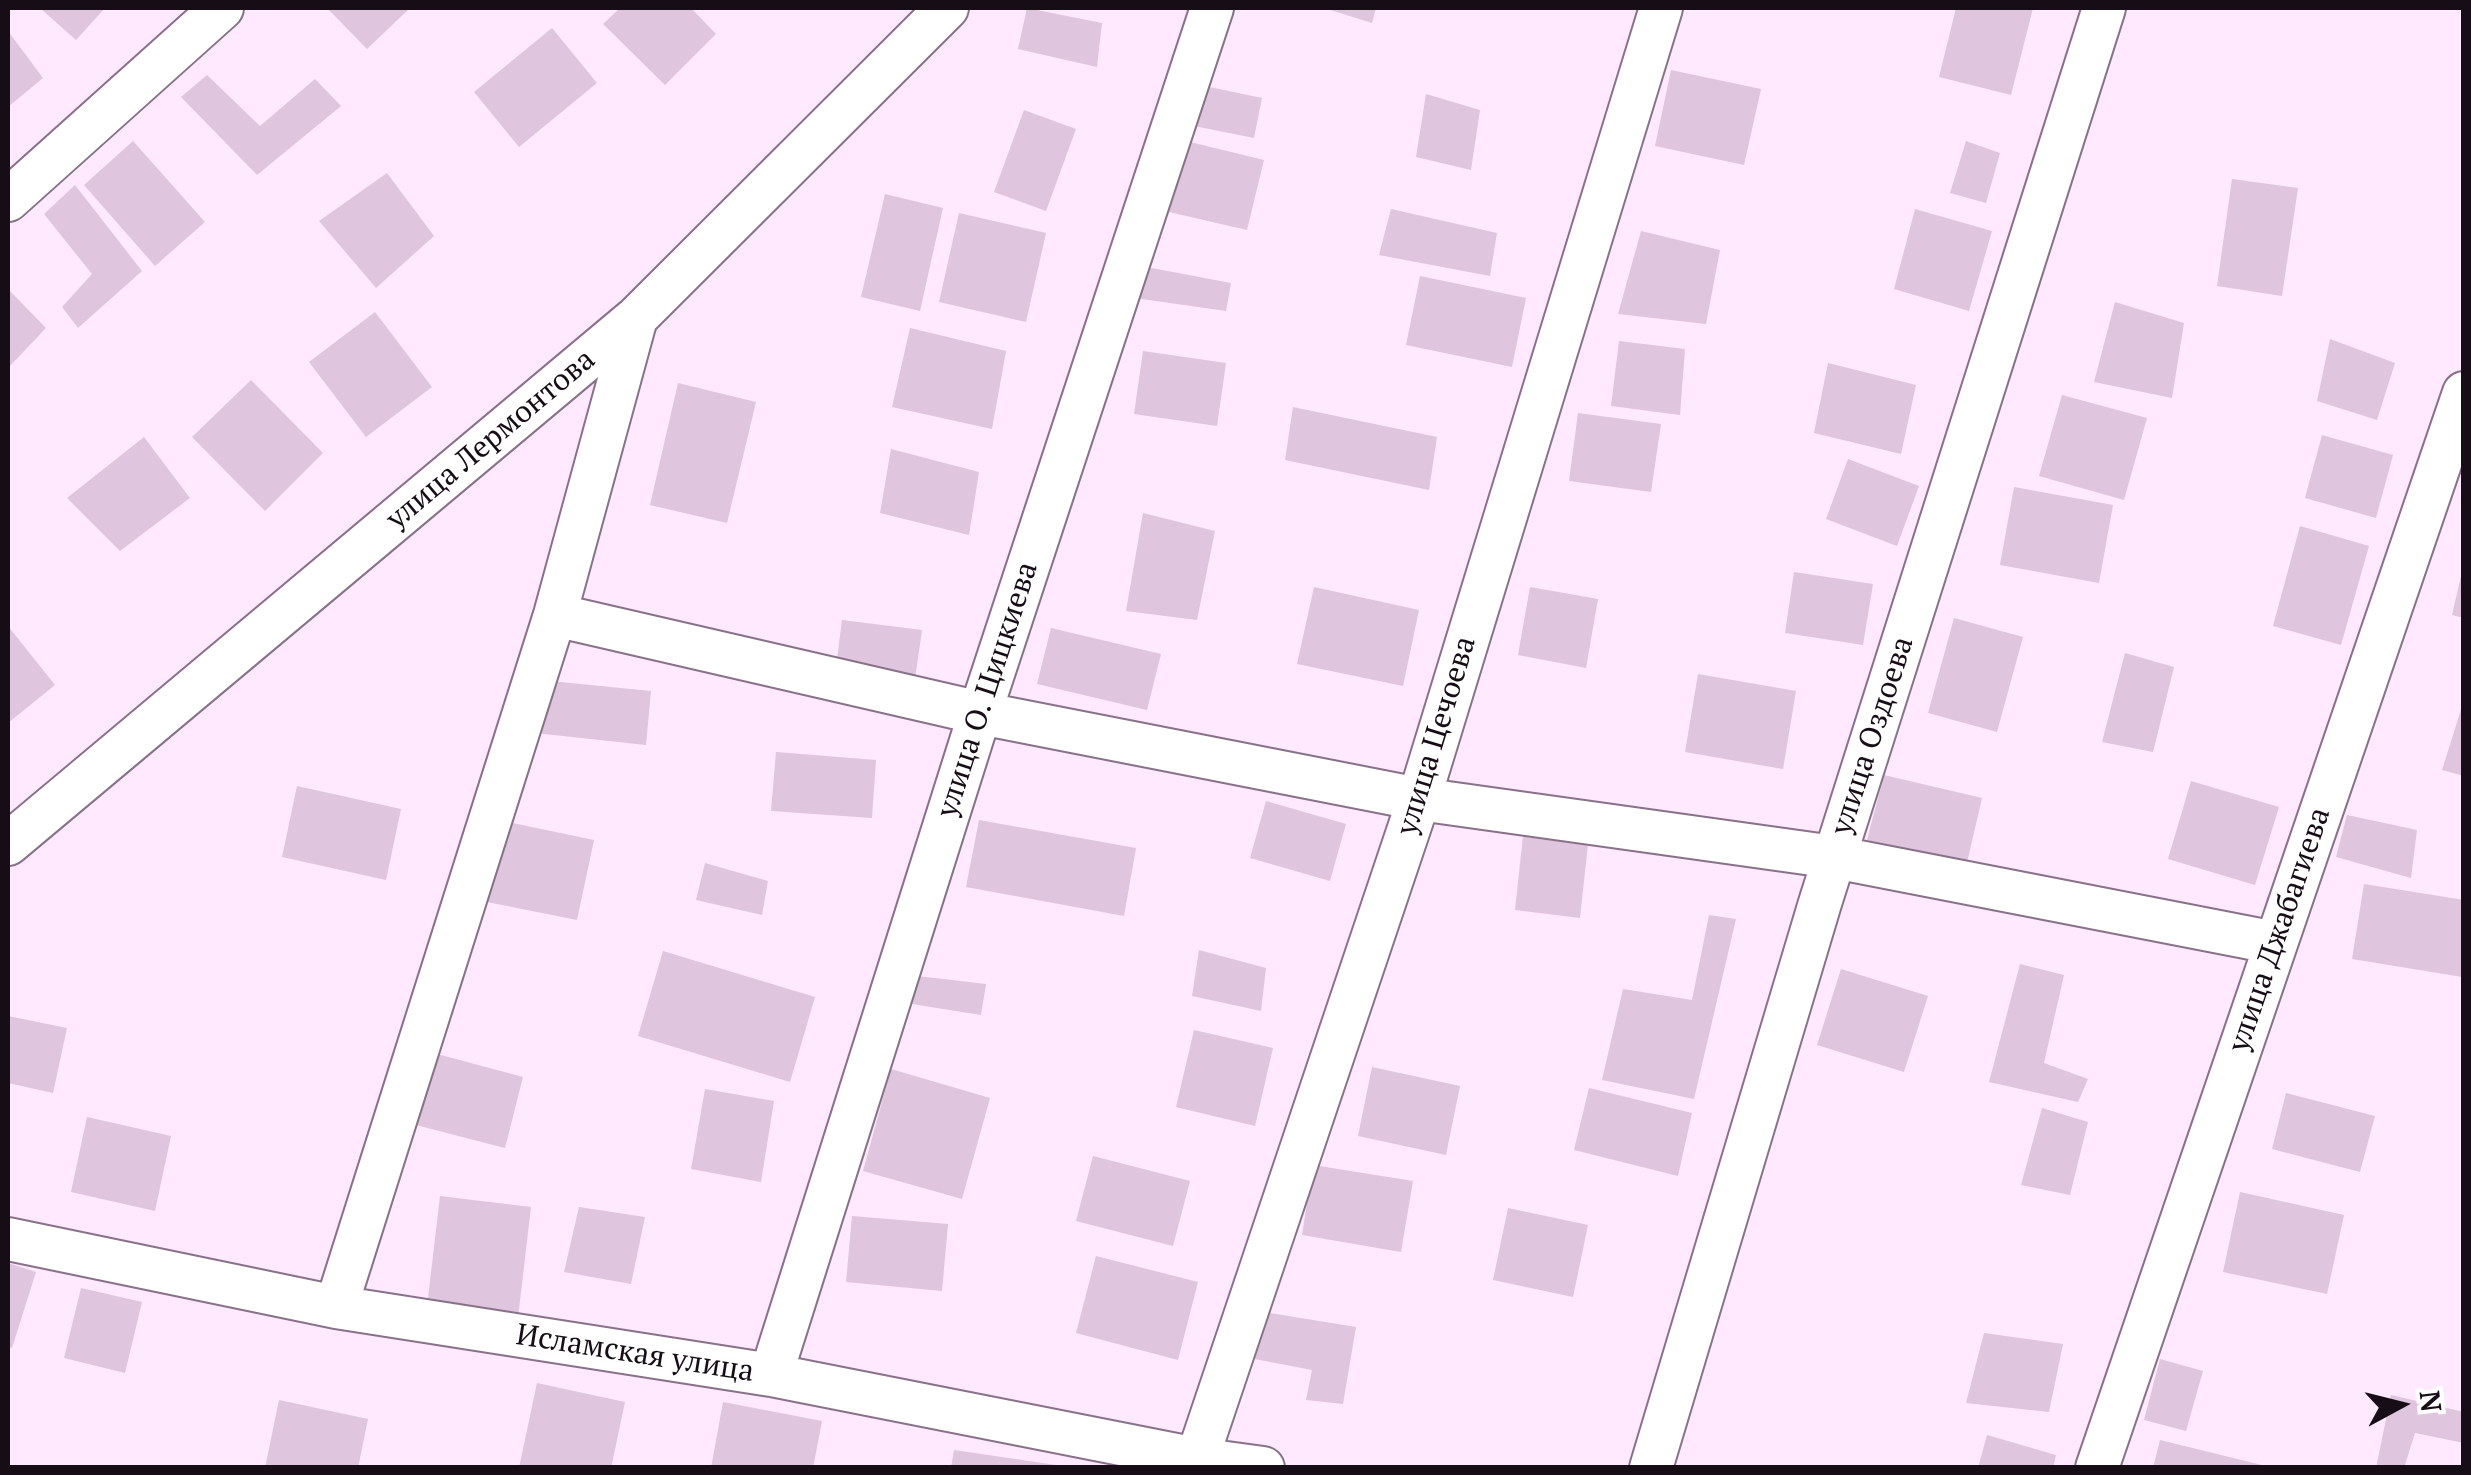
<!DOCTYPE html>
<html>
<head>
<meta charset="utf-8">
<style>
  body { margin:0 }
  #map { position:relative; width:2471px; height:1475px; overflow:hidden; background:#fee9fe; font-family:"PT Serif",serif }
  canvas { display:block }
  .frame { position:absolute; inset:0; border:10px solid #160d16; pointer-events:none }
  .north { position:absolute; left:2351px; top:1355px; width:100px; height:100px; -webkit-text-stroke:8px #fefefe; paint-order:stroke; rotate:83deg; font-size:28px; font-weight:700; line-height:40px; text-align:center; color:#160d16 }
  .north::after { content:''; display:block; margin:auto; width:35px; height:45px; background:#160d16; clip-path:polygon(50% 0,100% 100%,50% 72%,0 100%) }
</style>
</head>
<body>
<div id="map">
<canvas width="2471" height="1475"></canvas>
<div class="frame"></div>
<div class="north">N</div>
</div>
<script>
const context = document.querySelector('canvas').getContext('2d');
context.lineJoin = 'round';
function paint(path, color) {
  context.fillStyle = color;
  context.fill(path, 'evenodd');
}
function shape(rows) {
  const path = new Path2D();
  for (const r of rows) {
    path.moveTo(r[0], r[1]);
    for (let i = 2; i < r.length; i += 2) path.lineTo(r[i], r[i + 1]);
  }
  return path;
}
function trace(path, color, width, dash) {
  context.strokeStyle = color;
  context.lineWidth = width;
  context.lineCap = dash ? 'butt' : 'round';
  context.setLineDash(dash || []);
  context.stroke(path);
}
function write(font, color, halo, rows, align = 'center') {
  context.font = font + ' "PT Serif",serif';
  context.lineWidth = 8;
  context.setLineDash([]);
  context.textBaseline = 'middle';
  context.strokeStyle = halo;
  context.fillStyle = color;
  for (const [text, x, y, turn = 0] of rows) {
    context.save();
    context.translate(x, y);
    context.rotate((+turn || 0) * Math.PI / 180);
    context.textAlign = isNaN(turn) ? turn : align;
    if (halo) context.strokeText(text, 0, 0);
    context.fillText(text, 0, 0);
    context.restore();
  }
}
const building = shape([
  [40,8,105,8,76,40],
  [327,8,410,8,367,49],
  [620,8,691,8,716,34,665,85,603,24],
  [1027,8,1102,23,1097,67,1018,49],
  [1324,8,1376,8,1372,23],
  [1956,8,2033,8,2011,95,1939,77],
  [552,28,597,83,519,147,474,92],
  [8,31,43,78,8,107],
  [1671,70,1761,89,1744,165,1655,146],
  [207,75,260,126,315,79,341,106,257,175,181,97],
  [1200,85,1262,98,1254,138,1189,125],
  [1426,94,1480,110,1471,170,1416,157],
  [1024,110,1076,129,1046,211,994,192],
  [133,141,205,222,155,266,84,185],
  [1186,141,1264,160,1247,230,1169,212],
  [1966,141,2000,153,1986,203,1950,193],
  [387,173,434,236,376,288,319,221],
  [2232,179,2298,188,2282,296,2217,286],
  [75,185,142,271,78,328,62,307,92,274,44,214],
  [885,194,943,208,920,311,861,297],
  [1391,209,1497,233,1490,276,1379,255],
  [1915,209,1992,231,1969,311,1894,289],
  [959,213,1046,233,1026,322,939,302],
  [1641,231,1720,250,1706,324,1618,314],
  [1141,266,1231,283,1226,311,1135,298],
  [1420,276,1526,298,1512,367,1406,345],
  [8,289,46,328,8,368],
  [2115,302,2184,323,2172,398,2094,382],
  [375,312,432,387,366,437,309,362],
  [910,328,1006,351,992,429,892,407],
  [2330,339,2395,363,2377,420,2317,401],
  [1619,341,1685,349,1680,415,1611,406],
  [1143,351,1226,363,1217,426,1134,414],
  [1828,363,1916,385,1901,454,1814,433],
  [251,380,323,453,265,511,192,437],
  [678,383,756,402,727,523,650,505],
  [2062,395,2147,418,2124,500,2039,476],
  [1293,407,1437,437,1429,490,1285,460],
  [1578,413,1661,424,1651,492,1569,481],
  [2322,435,2393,455,2376,518,2305,498],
  [144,437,190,498,120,551,67,498],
  [891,449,979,472,969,535,880,513],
  [1848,459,1919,486,1897,546,1826,519],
  [2014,487,2113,505,2099,583,2000,565],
  [1143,513,1215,531,1197,620,1126,611],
  [2300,526,2369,546,2341,645,2273,626],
  [1794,572,1873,584,1863,645,1785,633],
  [2462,572,2464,572,2464,618,2452,615],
  [1314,587,1419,610,1403,686,1297,664],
  [1530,587,1598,599,1586,668,1518,655],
  [1954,618,2023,637,1997,732,1928,713],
  [842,620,922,630,914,686,835,675],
  [8,626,55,685,8,723],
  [1051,628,1161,654,1147,710,1037,684],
  [2125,653,2174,667,2153,752,2102,742],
  [1698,674,1796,691,1783,769,1685,752],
  [540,680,651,691,646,745,535,733],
  [2464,700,2464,776,2442,770],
  [776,752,876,760,872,818,771,811],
  [1884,775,1982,798,1966,867,1867,840],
  [2191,781,2279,807,2255,885,2168,859],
  [297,786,401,809,386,880,282,857],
  [1266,801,1346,824,1330,881,1250,858],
  [2347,815,2417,830,2411,878,2336,857],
  [979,820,1136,848,1124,916,966,887],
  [503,821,594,840,577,920,487,902],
  [1523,836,1588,844,1580,918,1515,910],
  [705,863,768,881,762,915,696,900],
  [2364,884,2464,900,2462,977,2352,959],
  [1709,915,1736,919,1694,1099,1602,1080,1623,989,1692,1000],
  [1199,950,1266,968,1261,1011,1192,996],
  [663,951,815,997,790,1082,638,1036],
  [2020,964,2064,975,2044,1063,2088,1079,2078,1102,1989,1082],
  [1841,969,1928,996,1904,1072,1817,1045],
  [917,976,986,984,981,1015,912,1004],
  [8,1016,67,1028,53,1093,8,1083],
  [1194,1030,1273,1048,1255,1126,1176,1107],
  [426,1051,523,1077,505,1148,408,1123],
  [1372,1067,1460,1086,1446,1155,1358,1136],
  [891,1069,990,1098,962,1199,863,1171],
  [1589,1088,1692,1113,1678,1176,1574,1150],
  [705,1089,774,1101,761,1182,691,1169],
  [2286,1093,2375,1116,2360,1172,2272,1149],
  [2042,1108,2088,1122,2070,1195,2021,1185],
  [87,1117,171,1136,155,1211,71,1192],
  [1093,1156,1190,1181,1173,1246,1076,1221],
  [1313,1165,1413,1181,1401,1252,1302,1235],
  [2240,1192,2344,1215,2327,1294,2223,1272],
  [440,1196,531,1207,518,1318,427,1307],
  [579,1207,645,1217,631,1284,564,1272],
  [1508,1208,1588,1225,1573,1297,1493,1280],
  [852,1216,948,1224,942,1291,846,1282],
  [1096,1256,1198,1282,1178,1360,1076,1333],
  [8,1263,36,1272,12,1348,8,1347],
  [81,1288,142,1302,125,1373,64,1358],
  [1258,1311,1356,1327,1343,1404,1306,1400,1312,1370,1244,1357],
  [1984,1333,2063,1344,2049,1412,1966,1403],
  [2160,1359,2203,1371,2186,1431,2144,1420],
  [537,1383,625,1402,611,1468,519,1468],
  [2391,1395,2464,1412,2464,1443,2415,1433,2404,1468,2376,1468],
  [279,1400,368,1419,358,1468,265,1468],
  [723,1402,822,1421,813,1468,711,1468],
  [1987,1435,2056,1455,2053,1468,1978,1468],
  [2160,1440,2266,1466,2266,1468,2153,1468],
  [954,1450,1056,1465,1056,1468,951,1468]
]);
const minor = shape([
  [8,200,222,8],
  [555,615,980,713,1419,799,1834,857,2276,943],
  [8,844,636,318,947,8],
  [8,1239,336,1307,771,1375,1197,1459,1263,1468],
  [336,1307,555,615,636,318],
  [771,1375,980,713,1212,8],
  [1197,1459,1419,799,1661,8],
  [1651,1468,1820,903,2104,8],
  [2097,1468,2464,393]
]);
const streetNames = [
  ["улица Лермонтова",491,440,-40],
  ["улица О. Цицкиева",988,690,-72],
  ["улица Цечоева",1437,736,-73],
  ["улица Оздоева",1873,736,-72],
  ["улица Джабагиева",2280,930,-71],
  ["Исламская улица",635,1354,9]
];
paint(building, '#dfc5de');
trace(minor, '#897289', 46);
trace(minor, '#fff', 42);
write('30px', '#160d16', '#fefefe', streetNames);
</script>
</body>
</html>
